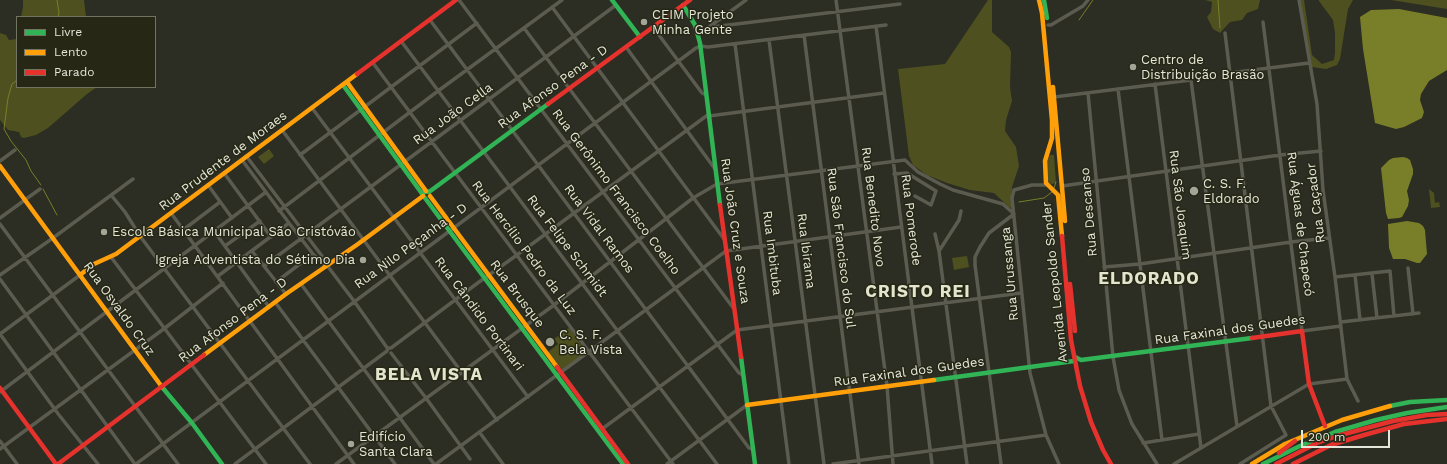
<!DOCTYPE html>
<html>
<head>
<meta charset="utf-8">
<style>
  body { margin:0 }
  #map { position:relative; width:1447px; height:464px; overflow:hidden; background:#2c2d23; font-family:"Work Sans",sans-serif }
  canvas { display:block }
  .legend { position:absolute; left:16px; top:16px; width:140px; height:72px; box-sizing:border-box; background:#262815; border:1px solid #727463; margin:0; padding:5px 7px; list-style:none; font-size:12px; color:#e4e6d9 }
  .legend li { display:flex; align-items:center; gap:8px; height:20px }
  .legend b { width:20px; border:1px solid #727463 }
  .scale { position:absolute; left:1301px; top:430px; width:89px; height:18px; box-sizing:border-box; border:2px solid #e4e6d9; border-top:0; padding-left:5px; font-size:12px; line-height:14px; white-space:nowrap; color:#e4e6d9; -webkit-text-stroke:3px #262815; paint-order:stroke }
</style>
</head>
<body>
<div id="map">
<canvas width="1447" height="464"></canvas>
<ul class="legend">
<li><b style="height:5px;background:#30b455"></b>Livre</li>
<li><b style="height:5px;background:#ff9f0a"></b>Lento</li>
<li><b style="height:5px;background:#e5322d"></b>Parado</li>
</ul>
<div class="scale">200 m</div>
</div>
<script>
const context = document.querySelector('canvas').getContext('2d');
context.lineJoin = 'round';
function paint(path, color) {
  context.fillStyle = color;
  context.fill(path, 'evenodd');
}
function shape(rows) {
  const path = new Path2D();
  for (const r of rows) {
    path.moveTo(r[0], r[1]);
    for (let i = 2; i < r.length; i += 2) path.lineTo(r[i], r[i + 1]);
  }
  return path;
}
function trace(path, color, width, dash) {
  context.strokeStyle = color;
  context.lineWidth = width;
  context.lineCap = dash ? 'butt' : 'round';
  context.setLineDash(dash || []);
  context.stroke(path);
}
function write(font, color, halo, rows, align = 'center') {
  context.font = font + ' "Work Sans",sans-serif';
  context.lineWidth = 3;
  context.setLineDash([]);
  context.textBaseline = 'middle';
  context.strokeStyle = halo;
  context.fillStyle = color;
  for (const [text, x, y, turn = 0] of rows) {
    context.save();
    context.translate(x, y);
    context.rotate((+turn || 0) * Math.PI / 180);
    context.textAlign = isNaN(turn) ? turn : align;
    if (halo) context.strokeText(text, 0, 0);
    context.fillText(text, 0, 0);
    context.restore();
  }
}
const green = shape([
  [23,0,84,0,86,17,21,17,23,7],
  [988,0,992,0,992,32,1009,47,1011,52,1010,87,1012,101,1006,120,1005,131,1016,147,1019,166,1012,187,1011,203,1012,207,1010,208,994,193,970,190,947,183,927,175,913,165,909,156,898,69,945,64],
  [1205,0,1260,0,1258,9,1247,13,1242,20,1230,22,1220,33,1213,29,1207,17,1211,12,1212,2],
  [1300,0,1304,0,1312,55,1322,64,1334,60,1335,53,1335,33,1333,20,1319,1,1319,0,1353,0,1348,9,1340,59,1337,65,1326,69,1312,67],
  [1391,0,1447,0,1447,9,1416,4],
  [0,33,6,35,9,40,17,39,17,87,97,87,87,94,48,128,36,135,24,138,21,137,19,132,8,130,0,120],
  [269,149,274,156,264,164,258,157],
  [1050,155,1054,155,1056,183,1052,184,1049,183,1048,179,1046,164],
  [1429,189,1434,193,1435,203,1439,202,1440,207,1431,208],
  [967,256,969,267,954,270,952,258],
  [569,328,587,353,562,370,548,352,558,344,554,339]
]);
const water = shape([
  [1399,9,1447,18,1447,70,1429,81,1421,94,1420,100,1424,112,1422,118,1404,127,1396,129,1375,123,1363,49,1360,17,1371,10],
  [1403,157,1407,158,1410,160,1413,169,1413,174,1407,191,1409,200,1408,206,1402,217,1399,218,1388,219,1386,213,1381,168,1389,160,1393,158],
  [1407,221,1419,223,1423,226,1425,230,1427,254,1420,263,1417,263,1405,259,1393,259,1389,248,1388,224]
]);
const stream = shape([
  [57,0,59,13,58,17],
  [1218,0,1220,28],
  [1079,20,1093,0],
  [17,80,12,84,8,98,4,129,11,141,26,160,31,171,41,185],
  [1054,188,1056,182],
  [43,189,57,215],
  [1019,202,1044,198,1052,192]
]);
const street = shape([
  [459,0,739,373,743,375],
  [836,0,887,386,893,464],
  [1299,0,1317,104,1323,190,1335,277,1347,379,1358,401],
  [552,7,724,239],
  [430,20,749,448,753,449],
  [1263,22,1302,331,1341,326],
  [1048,25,1051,25,1083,6,1088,0],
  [876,26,932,464],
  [653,27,702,93,706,95],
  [712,27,900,4],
  [524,28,734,309],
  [1225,33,1271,406,1286,435,1240,464],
  [698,35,746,0],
  [804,35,859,464],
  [769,40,824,464],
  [401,41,717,464],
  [735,44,789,464],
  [626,47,715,169],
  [373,63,673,464],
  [1229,73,1309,63],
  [1155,84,1201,448],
  [1118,89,1162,440],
  [1088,93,1113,357,1119,390,1132,424,1157,464],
  [1054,97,1191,80,1237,426],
  [312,108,528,397],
  [709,116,884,93],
  [282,130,497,420],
  [300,155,477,23],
  [247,157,328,264,329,268,354,301,388,349],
  [242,160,289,223,313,254,326,267],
  [0,161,15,150],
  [224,173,271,237],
  [894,174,907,173,936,191,931,205,915,196],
  [1046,183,1045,185,1032,185,1014,190,1012,198,1030,373,1046,435,1059,464],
  [208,185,232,218],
  [1062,186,1280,155,1321,151],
  [111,195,125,212,140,236,310,464],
  [279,211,438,91,562,0],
  [171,213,354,464],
  [0,218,40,189],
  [0,224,178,464],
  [183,230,220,202],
  [214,231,269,307],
  [935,234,939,251,967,464],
  [225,246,260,221],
  [252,251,286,294],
  [939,251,959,220,961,211],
  [111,257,266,464],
  [264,266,616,5],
  [1104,267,1140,264,1291,242,1329,238],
  [1408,268,1413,314],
  [1372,274,1377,318],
  [0,275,53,238,133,179],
  [1355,275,1360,320],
  [218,276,289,223],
  [1335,277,1390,271,1394,316],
  [0,279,135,464],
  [276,282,313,254],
  [301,284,434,464],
  [275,302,395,464],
  [1341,322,1419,313],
  [0,334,59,415,98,464],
  [0,334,80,275],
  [391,353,426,398,470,459],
  [0,392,266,192],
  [602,429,737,330,1021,293],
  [480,433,503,464],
  [0,441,17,464],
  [1143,443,1199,434],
  [0,449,165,328,223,283],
  [136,464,696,48,700,46,708,47,886,25],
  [235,464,387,351,388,348,391,348,479,282,517,255,709,114],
  [336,464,554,305,693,198,717,184,905,160,918,172,940,184,953,190,1003,204,1014,214],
  [436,464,726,251,901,227],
  [667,464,747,405],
  [833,464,1046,435],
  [1001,464,975,265,975,257,980,247,989,233,1014,214],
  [1174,464,1309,384,1347,379]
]);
const fast = shape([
  [612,0,640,37],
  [1044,0,1047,18],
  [683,5,695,25,700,43,720,205],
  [343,85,423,195],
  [423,194,425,191,429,192,548,104],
  [425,198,623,464],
  [741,357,755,464],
  [1075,357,1081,360,1252,338],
  [934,380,1074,361],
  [162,387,192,423,222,464],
  [1390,406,1410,402,1447,400],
  [1263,464,1300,446,1335,432,1376,420,1407,413,1447,407]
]);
const slow = shape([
  [1039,0,1042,13,1052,120,1052,138,1045,161,1046,183,1058,195,1062,236],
  [347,82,426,191],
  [1053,87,1065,221],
  [0,166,162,387],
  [430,196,557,367],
  [80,275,94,264,116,254,357,74],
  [204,355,286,294,358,244,423,196],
  [747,405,934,380],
  [1252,464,1285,444,1342,420,1390,406]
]);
const jam = shape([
  [357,74,456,0],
  [548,104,690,0],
  [720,205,741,357],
  [1062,236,1071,340,1080,386,1091,422,1103,450,1111,464],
  [1070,284,1075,331],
  [1252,338,1302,331,1309,384,1325,426],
  [557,367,628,464],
  [0,388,56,464],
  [1279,453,1295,441],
  [58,464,204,355],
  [1276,464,1317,443,1337,436,1393,421,1427,415,1447,414],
  [1293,464,1331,445,1364,435,1404,424,1447,419]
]);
const markers = [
  [644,22,4,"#a4a599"],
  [1133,67,4,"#a4a599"],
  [1194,191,5,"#a4a599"],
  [104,232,4,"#a4a599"],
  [363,260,4,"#a4a599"],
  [550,342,5,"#a4a599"],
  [351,444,4,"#a4a599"]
];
const poiNames = [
  ["CEIM Projeto",652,15],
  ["Minha Gente",652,30],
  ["Centro de",1141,60],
  ["Distribuição Brasão",1141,75],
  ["C. S. F.",1203,184],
  ["Eldorado",1203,199],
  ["Escola Básica Municipal São Cristóvão",112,232],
  ["Igreja Adventista do Sétimo Dia",355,260,"right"],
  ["C. S. F.",559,335],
  ["Bela Vista",559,350],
  ["Edifício",359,437],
  ["Santa Clara",359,452]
];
const streetNames = [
  ["Rua Afonso Pena - D",553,87,-36],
  ["Rua João Cella",453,114,-36],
  ["Rua Prudente de Moraes",223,161,-37],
  ["Rua Gerônimo Francisco Coelho",616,192,53],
  ["Rua Caçador",1316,203,-97],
  ["Rua São Joaquim",1180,205,83],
  ["Rua Benedito Novo",873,207,83],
  ["Rua Descanso",1089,212,-95],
  ["Rua Pomerode",911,220,83],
  ["Rua Águas de Chapecó",1300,224,83],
  ["Rua Vidal Ramos",599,229,53],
  ["Rua João Cruz e Souza",735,231,82],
  ["Rua Nilo Peçanha - D",411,246,-36],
  ["Rua Felipe Schmidt",567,246,53],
  ["Rua Hercílio Pedro da Luz",524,248,53],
  ["Rua São Francisco do Sul",841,248,83],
  ["Rua Ibirama",806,251,83],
  ["Rua Imbituba",772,253,83],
  ["Rua Urussanga",1010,274,-95],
  ["Avenida Leopoldo Sander",1055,282,-96],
  ["Rua Brusque",517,294,53],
  ["Rua Osvaldo Cruz",119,309,54],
  ["Rua Cândido Portinari",479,314,53],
  ["Rua Afonso Pena - D",233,320,-37],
  ["Rua Faxinal dos Guedes",1230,330,-8],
  ["Rua Faxinal dos Guedes",909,372,-8]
];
const districtNames = [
  ["ELDORADO",1149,279],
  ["CRISTO REI",918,292],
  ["BELA VISTA",429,375]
];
paint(green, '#4e511f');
paint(water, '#797f28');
trace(stream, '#797f28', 1);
trace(street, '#5b5c4f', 3.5);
trace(fast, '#30b455', 4.5);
trace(slow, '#ff9f0a', 4.5);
trace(jam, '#e5322d', 4.5);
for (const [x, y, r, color] of markers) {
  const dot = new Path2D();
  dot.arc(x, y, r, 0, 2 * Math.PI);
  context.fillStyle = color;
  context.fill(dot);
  trace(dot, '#262815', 1.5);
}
write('13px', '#e4e6d9', '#262815', poiNames, 'left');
write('13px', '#e4e6d9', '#262815', streetNames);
context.letterSpacing = '1px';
write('bold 17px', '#e3e6cd', '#262815', districtNames);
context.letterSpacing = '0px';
</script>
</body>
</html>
